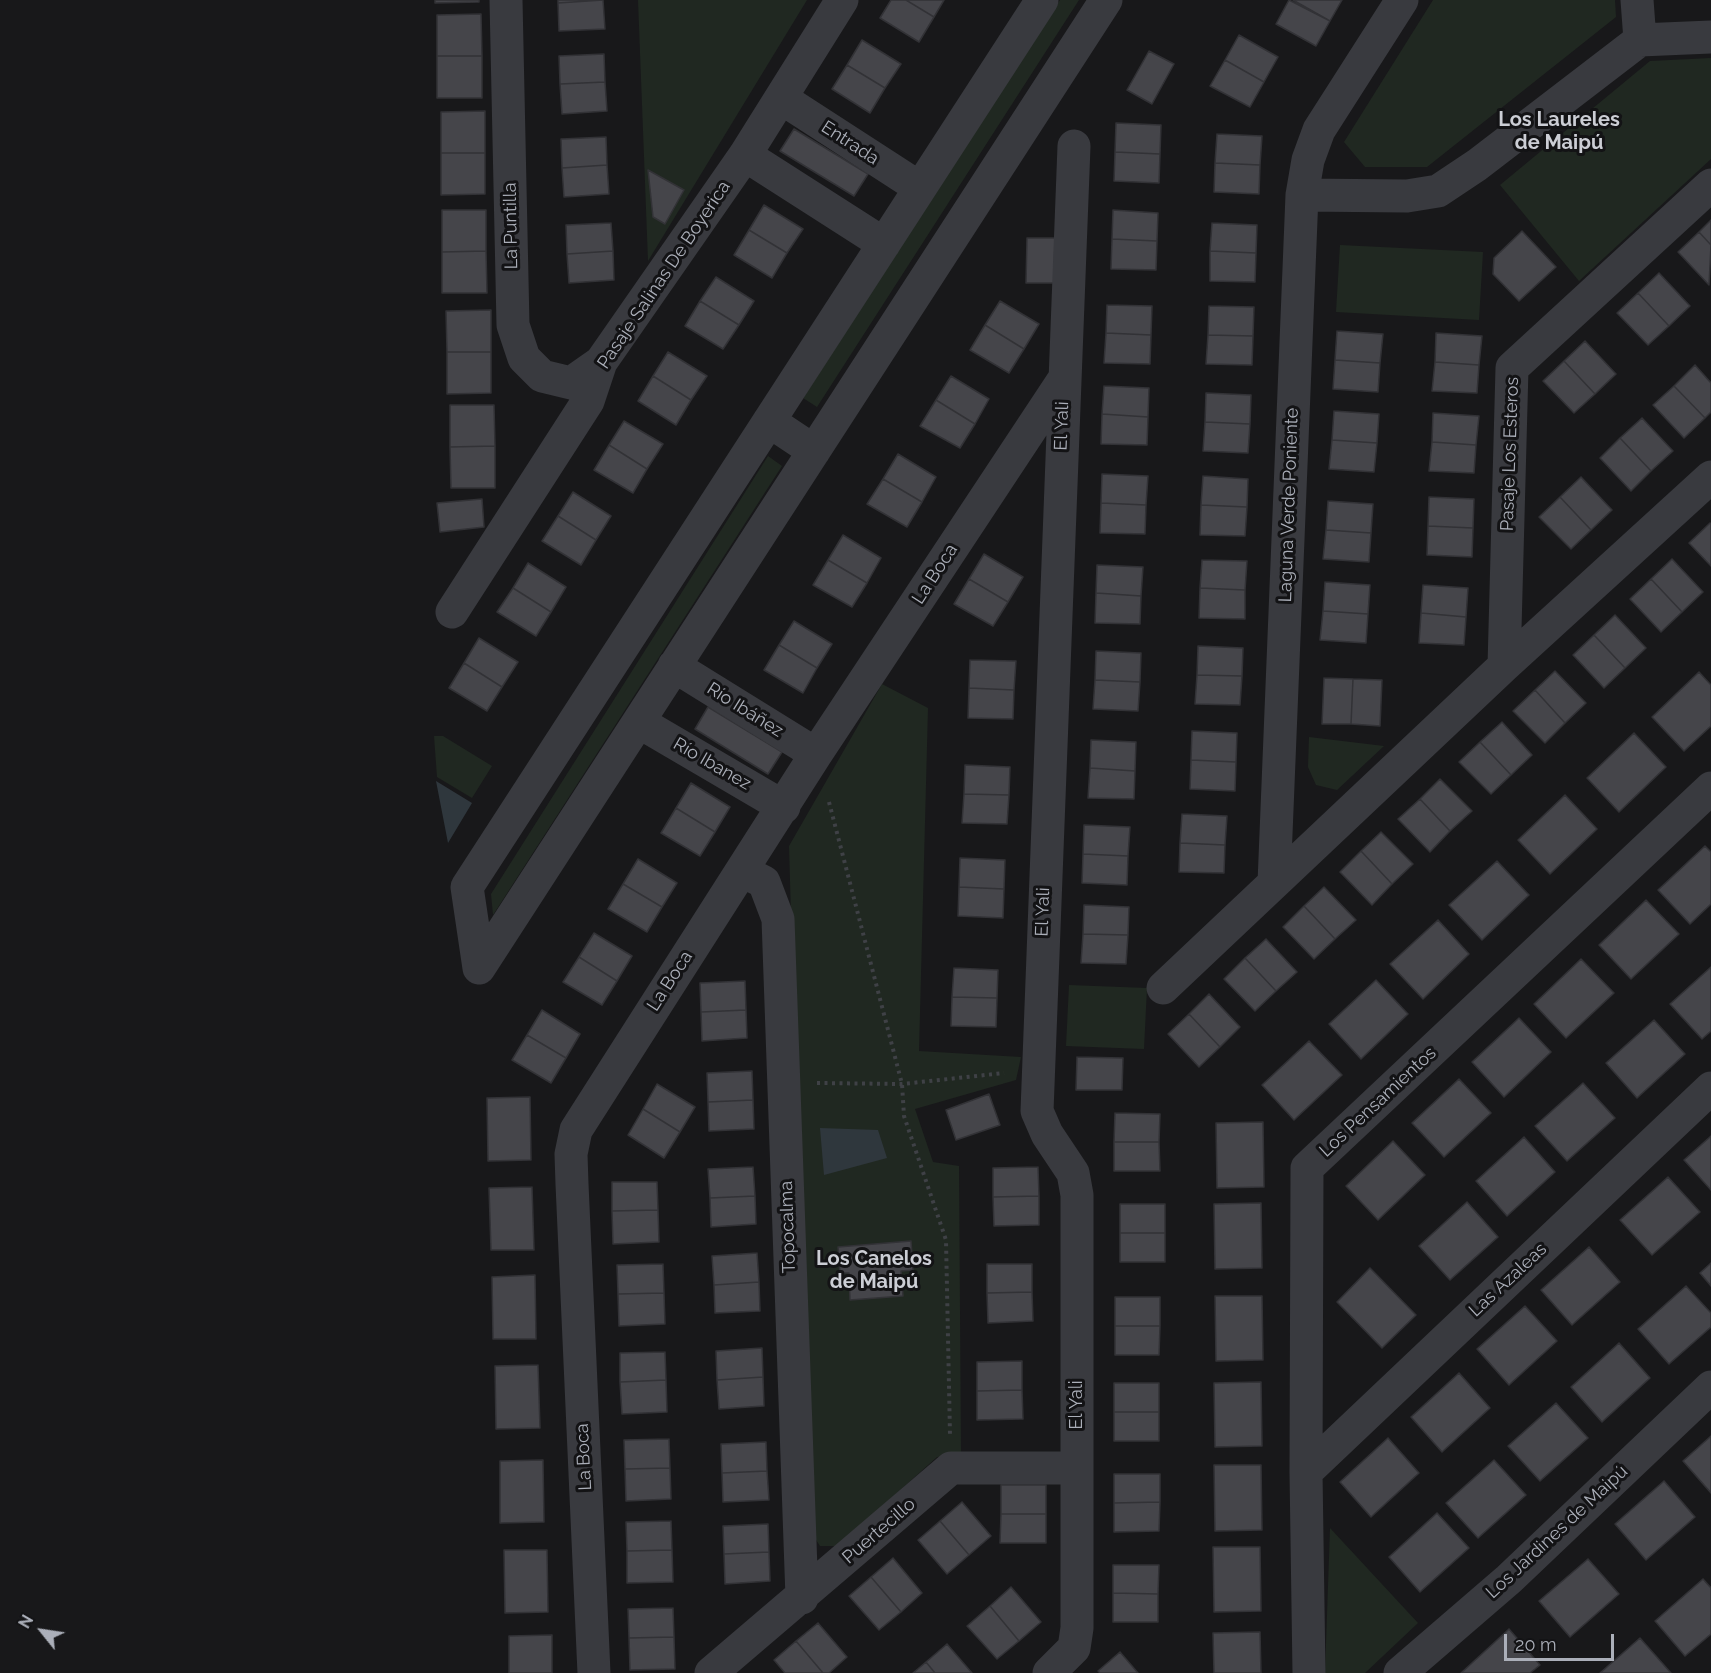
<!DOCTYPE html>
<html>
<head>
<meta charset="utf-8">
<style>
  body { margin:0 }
  #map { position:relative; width:1711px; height:1673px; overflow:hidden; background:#18181a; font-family:Raleway,sans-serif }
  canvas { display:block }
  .north { position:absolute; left:12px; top:1601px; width:60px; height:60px; -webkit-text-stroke:4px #131315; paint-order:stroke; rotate:300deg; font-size:16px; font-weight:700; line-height:24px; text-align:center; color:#abafb9 }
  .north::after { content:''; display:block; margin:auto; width:21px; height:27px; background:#abafb9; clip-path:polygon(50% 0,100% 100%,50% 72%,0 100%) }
  .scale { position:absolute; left:1504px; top:1634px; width:110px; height:27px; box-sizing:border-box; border:3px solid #abafb9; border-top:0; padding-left:8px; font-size:18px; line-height:21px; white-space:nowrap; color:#abafb9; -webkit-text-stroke:4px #131315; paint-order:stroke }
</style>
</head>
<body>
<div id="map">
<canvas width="1711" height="1673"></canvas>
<div class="north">N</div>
<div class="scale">20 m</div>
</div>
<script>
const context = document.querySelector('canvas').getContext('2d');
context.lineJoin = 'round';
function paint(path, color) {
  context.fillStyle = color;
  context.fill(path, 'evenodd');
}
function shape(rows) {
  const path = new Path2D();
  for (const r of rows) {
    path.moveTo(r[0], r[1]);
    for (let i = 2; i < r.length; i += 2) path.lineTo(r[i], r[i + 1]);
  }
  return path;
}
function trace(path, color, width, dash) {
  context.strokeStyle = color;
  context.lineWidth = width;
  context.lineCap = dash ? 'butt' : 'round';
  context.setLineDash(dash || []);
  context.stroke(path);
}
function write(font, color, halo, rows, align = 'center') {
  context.font = font + ' Raleway,sans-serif';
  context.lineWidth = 6;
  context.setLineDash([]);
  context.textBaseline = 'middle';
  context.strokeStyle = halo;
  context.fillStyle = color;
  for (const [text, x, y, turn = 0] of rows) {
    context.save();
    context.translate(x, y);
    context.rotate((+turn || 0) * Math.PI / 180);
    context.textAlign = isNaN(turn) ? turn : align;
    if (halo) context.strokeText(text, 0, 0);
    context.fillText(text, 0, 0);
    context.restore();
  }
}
const green = shape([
  [638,0,807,0,648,261],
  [1060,0,1079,0,817,407,803,398],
  [1433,0,1615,0,1616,17,1427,167,1365,167,1344,142],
  [1711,58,1711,159,1579,281,1500,185,1650,61],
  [1340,245,1483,252,1479,320,1336,312],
  [768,456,782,466,493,915,491,894],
  [882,684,928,708,919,1051,1021,1057,1016,1080,915,1109,933,1162,959,1166,961,1455,937,1457,838,1546,820,1546,809,1529,789,846],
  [443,736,492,766,472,798,437,777,434,736],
  [1309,737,1384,746,1337,790,1316,785,1308,767],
  [1069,985,1147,988,1144,1049,1066,1046],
  [1330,1528,1418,1623,1365,1673,1325,1673]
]);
const water = shape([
  [436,781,472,803,448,843],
  [820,1128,878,1130,887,1158,824,1175]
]);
const building = shape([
  [435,0,479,0,479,2,435,3,435,0],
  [558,0,603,0,558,3,558,0],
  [603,0,605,29,559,31,558,3,603,0],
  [891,0,906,0,934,17,919,42,880,18,891,0],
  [906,0,944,0,934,17,906,0],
  [1289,0,1330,21,1316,46,1276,24,1289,0],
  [1293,0,1342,0,1330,21,1293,0],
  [481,14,482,56,437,56,437,15,481,14],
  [1239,35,1278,57,1264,82,1225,60,1239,35],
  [862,40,901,64,885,88,847,65,862,40],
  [1149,51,1174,64,1152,104,1127,90,1149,51],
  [604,54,605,82,560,84,559,56,604,54],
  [437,56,482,56,482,98,437,98,437,56],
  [1225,60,1264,82,1250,107,1210,86,1225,60],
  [847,65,885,88,870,113,832,89,847,65],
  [605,82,607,111,562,114,560,84,605,82],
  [485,111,485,153,441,153,441,112,485,111],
  [1116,123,1161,125,1160,154,1115,152,1116,123],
  [794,129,868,174,854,196,780,151,794,129],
  [1217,134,1262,136,1260,165,1215,163,1217,134],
  [606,137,607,165,562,168,561,139,606,137],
  [1115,152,1160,154,1159,183,1114,181,1115,152],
  [441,153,485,153,485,194,441,195,441,153],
  [1215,163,1260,165,1259,194,1214,192,1215,163],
  [607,165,609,194,564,197,562,168,607,165],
  [648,170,684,190,665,224,653,217,648,170],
  [764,205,803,229,787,253,749,230,764,205],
  [442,210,486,210,486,251,442,252,442,210],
  [1113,210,1158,213,1157,241,1112,239,1113,210],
  [1711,220,1711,245,1699,232,1711,220],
  [611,223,613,251,567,254,566,225,611,223],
  [1212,223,1257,225,1256,253,1210,251,1212,223],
  [749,230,787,253,772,278,734,255,749,230],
  [1522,231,1556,267,1519,301,1493,274,1494,258,1522,231],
  [1699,232,1711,245,1709,285,1678,252,1699,232],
  [1027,238,1055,238,1054,283,1026,283,1027,238],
  [1112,239,1157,241,1156,270,1111,269,1112,239],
  [486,251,487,293,442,293,442,252,486,251],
  [613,251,614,280,569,283,567,254,613,251],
  [1210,251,1256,253,1255,282,1210,281,1210,251],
  [1659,273,1690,306,1669,326,1638,293,1659,273],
  [716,277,754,301,739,325,700,301,716,277],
  [1638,293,1669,326,1648,345,1617,313,1638,293],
  [700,301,739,325,723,349,685,326,700,301],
  [1000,301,1039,324,1024,349,985,325,1000,301],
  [1107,305,1152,306,1151,335,1106,333,1107,305],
  [1209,306,1254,307,1253,336,1208,335,1209,306],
  [491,310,491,352,447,352,446,311,491,310],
  [985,325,1024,349,1009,373,970,350,985,325],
  [1337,331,1383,334,1380,363,1335,360,1337,331],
  [1106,333,1151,335,1150,364,1104,363,1106,333],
  [1436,333,1482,336,1479,365,1435,362,1436,333],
  [1208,335,1253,336,1252,365,1206,364,1208,335],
  [1585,341,1616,374,1595,394,1564,361,1585,341],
  [447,352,491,352,491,393,447,394,447,352],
  [668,352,707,376,691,400,653,376,668,352],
  [1335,360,1380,363,1378,392,1333,389,1335,360],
  [1564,361,1595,394,1574,413,1543,381,1564,361],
  [1435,362,1479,365,1477,393,1432,391,1435,362],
  [1695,365,1711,383,1711,412,1705,418,1674,386,1695,365],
  [653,376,691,400,676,425,638,401,653,376],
  [951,376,989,399,975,424,936,400,951,376],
  [1104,386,1149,388,1148,417,1102,414,1104,386],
  [1674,386,1705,418,1684,438,1653,405,1674,386],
  [1206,393,1251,395,1250,424,1205,422,1206,393],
  [936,400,975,424,960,448,920,426,936,400],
  [450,405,494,405,495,446,450,447,450,405],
  [1334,411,1379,414,1377,443,1332,440,1334,411],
  [1433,413,1479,416,1476,445,1432,442,1433,413],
  [1102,414,1148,417,1147,445,1101,444,1102,414],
  [1642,418,1673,451,1651,471,1620,438,1642,418],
  [624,421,663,444,647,469,609,445,624,421],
  [1205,422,1250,424,1248,453,1203,451,1205,422],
  [1620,438,1651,471,1631,491,1600,458,1620,438],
  [1332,440,1377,443,1374,472,1329,469,1332,440],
  [1432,442,1476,445,1474,473,1429,471,1432,442],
  [609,445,647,469,633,493,594,470,609,445],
  [495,446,495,488,451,488,450,447,495,446],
  [898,454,936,477,922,502,883,479,898,454],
  [1102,474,1148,476,1146,505,1101,503,1102,474],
  [1203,476,1248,479,1247,507,1201,505,1203,476],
  [1581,477,1612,510,1591,530,1560,497,1581,477],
  [883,479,922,502,907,527,867,504,883,479],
  [573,492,611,516,596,540,558,516,573,492],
  [1429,497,1474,499,1473,528,1428,526,1429,497],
  [1560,497,1591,530,1571,549,1539,517,1560,497],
  [482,499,484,527,440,532,437,503,482,499],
  [1328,501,1373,504,1371,533,1326,530,1328,501],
  [1101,503,1146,505,1145,534,1100,533,1101,503],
  [1201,505,1247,507,1245,536,1200,535,1201,505],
  [558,516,596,540,581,565,542,541,558,516],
  [1710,523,1711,524,1711,566,1689,543,1710,523],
  [1428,526,1473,528,1472,557,1427,555,1428,526],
  [1326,530,1371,533,1369,562,1323,559,1326,530],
  [843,535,881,558,867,583,828,560,843,535],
  [984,554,1023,577,1008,602,969,579,984,554],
  [1672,559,1703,592,1682,612,1651,579,1672,559],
  [828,560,867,583,852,607,813,585,828,560],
  [1202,560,1247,561,1245,590,1200,588,1202,560],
  [528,563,566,587,551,612,513,588,528,563],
  [1097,565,1143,567,1141,596,1096,593,1097,565],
  [969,579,1008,602,993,626,954,604,969,579],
  [1651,579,1682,612,1661,632,1630,599,1651,579],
  [1325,582,1370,585,1368,614,1323,611,1325,582],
  [1423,585,1468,588,1466,617,1421,613,1423,585],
  [513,588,551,612,536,636,497,612,513,588],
  [1200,588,1245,590,1245,619,1199,618,1200,588],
  [1096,593,1141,596,1140,624,1095,623,1096,593],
  [1323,611,1368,614,1366,643,1320,640,1323,611],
  [1421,613,1466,617,1464,645,1419,643,1421,613],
  [1615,615,1646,648,1625,668,1594,635,1615,615],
  [794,621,832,644,817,668,779,645,794,621],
  [1594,635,1625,668,1604,688,1573,655,1594,635],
  [479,638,518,662,502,687,464,663,479,638],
  [779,645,817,668,803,693,764,670,779,645],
  [1198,646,1243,648,1242,676,1197,675,1198,646],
  [1096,651,1141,653,1140,682,1095,680,1096,651],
  [970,660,1016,661,1014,690,969,688,970,660],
  [464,663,502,687,487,711,449,688,464,663],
  [1555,671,1586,703,1565,723,1535,690,1555,671],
  [1699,672,1711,685,1711,726,1684,751,1652,717,1699,672],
  [1197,675,1242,676,1240,705,1195,704,1197,675],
  [1324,678,1353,679,1351,724,1322,724,1324,678],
  [1353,679,1382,680,1380,726,1351,724,1353,679],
  [1095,680,1140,682,1138,711,1093,709,1095,680],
  [969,688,1014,690,1013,719,968,718,969,688],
  [1535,690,1565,723,1545,743,1513,711,1535,690],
  [708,707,782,752,768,774,695,729,708,707],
  [1502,722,1532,755,1511,775,1480,742,1502,722],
  [1192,731,1237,733,1236,762,1191,760,1192,731],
  [1634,733,1666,767,1619,812,1587,778,1634,733],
  [1091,740,1136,742,1135,771,1090,768,1091,740],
  [1480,742,1511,775,1491,794,1459,762,1480,742],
  [1191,760,1236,762,1235,791,1190,789,1191,760],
  [965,765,1010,767,1009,795,964,794,965,765],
  [1090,768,1135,771,1134,799,1088,798,1090,768],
  [1440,779,1472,811,1450,831,1420,799,1440,779],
  [691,783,730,807,715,832,676,808,691,783],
  [964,794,1009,795,1007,824,962,823,964,794],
  [1565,795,1597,829,1550,874,1518,840,1565,795],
  [1420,799,1450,831,1430,852,1398,819,1420,799],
  [676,808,715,832,700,856,661,833,676,808],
  [1182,814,1227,816,1225,845,1180,843,1182,814],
  [1084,825,1130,827,1128,856,1083,854,1084,825],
  [1381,832,1413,864,1392,884,1361,851,1381,832],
  [1180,843,1225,845,1224,873,1179,872,1180,843],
  [1705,846,1711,852,1711,904,1690,924,1658,890,1705,846],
  [1361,851,1392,884,1372,905,1340,872,1361,851],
  [1083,854,1128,856,1127,885,1082,883,1083,854],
  [960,858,1005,860,1004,889,959,887,960,858],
  [638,859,677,883,662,907,623,884,638,859],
  [1497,861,1529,895,1482,940,1449,905,1497,861],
  [623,884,662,907,647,932,608,909,623,884],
  [959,887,1004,889,1003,918,958,916,959,887],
  [1324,887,1356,920,1335,939,1304,906,1324,887],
  [1646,900,1679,934,1631,979,1599,945,1646,900],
  [1084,905,1129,907,1128,935,1083,934,1084,905],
  [1304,906,1335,939,1314,959,1283,927,1304,906],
  [1438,920,1469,954,1423,999,1390,964,1438,920],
  [594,933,632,956,617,981,579,957,594,933],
  [1083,934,1128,935,1126,964,1081,963,1083,934],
  [1266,939,1297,972,1276,991,1245,958,1266,939],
  [579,957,617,981,602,1005,563,982,579,957],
  [1245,958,1276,991,1255,1011,1224,979,1245,958],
  [1581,959,1614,993,1566,1038,1534,1004,1581,959],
  [1711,967,1711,1031,1702,1039,1670,1004,1711,967],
  [954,968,998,970,997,998,952,997,954,968],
  [1376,980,1408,1014,1361,1059,1329,1024,1376,980],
  [745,981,746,1010,701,1012,700,983,745,981],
  [1209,994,1240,1027,1220,1047,1189,1014,1209,994],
  [952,997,997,998,996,1027,951,1026,952,997],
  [542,1010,580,1034,566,1058,527,1035,542,1010],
  [746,1010,747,1038,702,1041,701,1012,746,1010],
  [1189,1014,1220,1047,1199,1067,1168,1034,1189,1014],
  [1519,1018,1551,1052,1504,1097,1472,1062,1519,1018],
  [1654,1020,1685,1054,1637,1098,1606,1063,1654,1020],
  [527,1035,566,1058,551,1083,512,1060,527,1035],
  [1309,1041,1342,1075,1294,1120,1262,1085,1309,1041],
  [1077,1057,1123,1058,1122,1090,1076,1090,1077,1057],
  [752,1071,753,1100,708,1102,707,1073,752,1071],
  [1459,1079,1491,1113,1444,1157,1412,1123,1459,1079],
  [1583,1083,1615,1118,1567,1161,1535,1126,1583,1083],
  [657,1084,695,1107,680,1132,643,1109,657,1084],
  [989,1094,1000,1125,956,1140,946,1110,989,1094],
  [530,1097,531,1160,488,1161,487,1098,530,1097],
  [753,1100,754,1129,709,1131,708,1102,753,1100],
  [643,1109,680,1132,664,1158,628,1135,643,1109],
  [1115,1113,1160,1114,1159,1142,1114,1142,1115,1113],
  [1263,1122,1264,1187,1217,1188,1216,1123,1263,1122],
  [1711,1136,1711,1190,1684,1160,1711,1136],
  [1524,1137,1555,1172,1507,1216,1476,1181,1524,1137],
  [1393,1141,1425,1175,1378,1220,1346,1186,1393,1141],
  [1114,1142,1159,1142,1160,1171,1114,1171,1114,1142],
  [753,1167,755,1196,710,1198,708,1169,753,1167],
  [1038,1167,1039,1196,993,1197,993,1168,1038,1167],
  [1668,1177,1700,1212,1652,1255,1620,1220,1668,1177],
  [612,1182,657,1182,658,1210,612,1211,612,1182],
  [532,1187,534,1250,491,1250,489,1188,532,1187],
  [755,1196,756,1224,711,1227,710,1198,755,1196],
  [1039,1196,1039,1225,994,1226,993,1197,1039,1196],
  [1467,1202,1498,1237,1450,1280,1419,1246,1467,1202],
  [1261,1203,1262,1268,1215,1269,1214,1204,1261,1203],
  [1120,1204,1165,1204,1165,1233,1120,1233,1120,1204],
  [658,1210,659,1242,613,1244,612,1211,658,1210],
  [1120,1233,1165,1233,1165,1262,1120,1262,1120,1233],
  [911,1241,913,1270,901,1271,903,1296,850,1300,849,1273,840,1273,838,1247,911,1241],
  [1589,1247,1620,1282,1572,1325,1541,1290,1589,1247],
  [757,1253,759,1282,714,1285,712,1256,757,1253],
  [1711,1263,1711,1286,1700,1273,1711,1263],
  [663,1264,664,1293,618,1294,617,1265,663,1264],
  [987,1264,1032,1264,1032,1292,987,1293,987,1264],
  [1370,1268,1416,1315,1382,1348,1337,1302,1370,1268],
  [535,1275,536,1339,493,1339,492,1277,535,1275],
  [759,1282,760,1311,715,1313,714,1285,759,1282],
  [1686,1286,1711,1313,1711,1327,1669,1364,1638,1329,1686,1286],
  [1032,1292,1033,1321,988,1323,987,1293,1032,1292],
  [664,1293,665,1324,619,1326,618,1294,664,1293],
  [1215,1296,1262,1296,1263,1360,1216,1361,1215,1296],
  [1115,1297,1160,1297,1160,1326,1115,1326,1115,1297],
  [1525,1306,1557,1341,1509,1385,1477,1349,1525,1306],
  [1115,1326,1160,1326,1159,1355,1115,1355,1115,1326],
  [1619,1343,1650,1378,1602,1422,1571,1387,1619,1343],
  [762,1348,763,1377,717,1380,716,1351,762,1348],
  [665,1352,666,1380,620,1382,620,1353,665,1352],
  [1022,1361,1022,1390,977,1391,977,1362,1022,1361],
  [538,1365,540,1428,496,1429,495,1366,538,1365],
  [1459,1373,1490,1408,1442,1452,1411,1417,1459,1373],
  [763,1377,764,1406,719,1409,717,1380,763,1377],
  [666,1380,667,1412,622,1414,620,1382,666,1380],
  [1261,1382,1262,1446,1215,1447,1214,1383,1261,1382],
  [1114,1383,1159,1383,1159,1412,1114,1412,1114,1383],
  [1022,1390,1023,1419,977,1420,977,1391,1022,1390],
  [1556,1403,1588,1438,1540,1481,1508,1446,1556,1403],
  [1114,1412,1159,1412,1159,1441,1114,1441,1114,1412],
  [1711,1436,1711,1493,1683,1461,1711,1436],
  [1388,1438,1419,1473,1371,1517,1340,1482,1388,1438],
  [669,1439,670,1468,625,1469,624,1440,669,1439],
  [766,1442,767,1471,722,1473,721,1444,766,1442],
  [543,1460,544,1522,500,1523,500,1461,543,1460],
  [1494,1460,1526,1495,1478,1538,1446,1503,1494,1460],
  [1214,1465,1261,1465,1262,1530,1215,1531,1214,1465],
  [670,1468,671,1499,626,1501,625,1469,670,1468],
  [767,1471,769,1500,723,1502,722,1473,767,1471],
  [1114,1474,1160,1474,1160,1502,1114,1503,1114,1474],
  [1664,1481,1695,1517,1646,1560,1615,1524,1664,1481],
  [1001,1485,1046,1485,1046,1514,1001,1514,1001,1485],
  [962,1502,991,1536,969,1555,940,1521,962,1502],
  [1160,1502,1159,1531,1114,1532,1114,1503,1160,1502],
  [1437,1513,1469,1548,1420,1592,1389,1557,1437,1513],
  [1001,1514,1046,1514,1046,1543,1000,1543,1001,1514],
  [671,1521,672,1550,627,1551,626,1522,671,1521],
  [940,1521,969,1555,947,1574,918,1540,940,1521],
  [768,1524,769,1552,724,1554,723,1526,768,1524],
  [1213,1547,1260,1547,1261,1611,1214,1612,1213,1547],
  [504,1550,547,1550,548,1612,505,1613,504,1550],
  [672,1550,673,1582,627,1583,627,1551,672,1550],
  [769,1552,770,1581,725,1584,724,1554,769,1552],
  [893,1558,922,1593,901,1612,871,1577,893,1558],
  [1588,1559,1619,1594,1570,1637,1539,1601,1588,1559],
  [1113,1565,1159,1565,1158,1594,1113,1593,1113,1565],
  [871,1577,901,1612,879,1630,849,1596,871,1577],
  [1703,1579,1711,1588,1711,1634,1685,1656,1655,1621,1703,1579],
  [1011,1587,1041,1622,1019,1641,990,1606,1011,1587],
  [1113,1593,1158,1594,1158,1622,1113,1622,1113,1593],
  [990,1606,1019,1641,997,1659,967,1626,990,1606],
  [673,1608,674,1637,629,1638,628,1609,673,1608],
  [818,1623,847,1657,829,1673,823,1673,796,1641,818,1623],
  [1509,1629,1540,1665,1530,1673,1461,1673,1509,1629],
  [1260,1632,1261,1673,1214,1673,1213,1633,1260,1632],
  [552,1635,552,1673,509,1673,509,1636,552,1635],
  [674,1637,675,1669,630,1670,629,1638,674,1637],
  [1640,1638,1671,1673,1600,1673,1640,1638],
  [796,1641,823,1673,785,1673,774,1660,796,1641],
  [947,1644,972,1673,935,1673,926,1662,947,1644],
  [1120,1652,1138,1673,1100,1673,1098,1671,1120,1652],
  [926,1662,935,1673,913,1673,926,1662]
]);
const path = shape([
  [829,802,902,1084,904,1116,946,1240,950,1435],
  [817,1083,902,1084,1004,1073]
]);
const minor = shape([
  [506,0,513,325,524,358,542,376,571,383,601,362],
  [1637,0,1640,40],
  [781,98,920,188],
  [745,155,884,244],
  [1302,195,1407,196,1438,191,1477,165,1640,40,1711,37],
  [769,421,814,451],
  [452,612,588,401,601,362,745,155,842,0],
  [674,666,816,754],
  [1504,666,1512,368,1711,185],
  [639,722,784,807],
  [742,871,764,882,778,919,802,1598],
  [1274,883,1302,195,1308,160,1319,130,1402,0],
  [479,968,1106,0],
  [479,968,467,887,1042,0],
  [1163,988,1504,666,1711,477],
  [1306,1472,1711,1088],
  [594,1673,572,1184,571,1154,576,1130,816,754,1064,379],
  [711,1673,951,1468,1076,1468],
  [1049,1673,1074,1648,1077,1628,1077,1195,1073,1173,1047,1134,1037,1111,1074,146],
  [1309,1673,1306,1472,1307,1168,1711,788],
  [1400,1673,1509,1579,1711,1387]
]);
const streetNames = [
  ["Entrada",850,143,33],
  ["La Puntilla",511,226,-91],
  ["Pasaje Salinas De Boyerica",664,275,-56],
  ["El Yali",1062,426,-88],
  ["Pasaje Los Esteros",1510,454,-88],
  ["Laguna Verde Poniente",1289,505,-88],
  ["La Boca",935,574,-57],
  ["Río Ibáñez",745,710,32],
  ["Río Ibanez",712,764,30],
  ["El Yali",1043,912,-88],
  ["La Boca",670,981,-57],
  ["Los Pensamientos",1378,1102,-43],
  ["Topocalma",788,1227,-92],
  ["Las Azaleas",1508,1280,-43],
  ["El Yali",1077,1405,-90],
  ["La Boca",584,1457,-93],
  ["Puertecillo",879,1531,-41],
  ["Los Jardines de Maipú",1557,1532,-43]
];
const neighbourhoodNames = [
  ["Los Laureles",1559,120],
  ["de Maipú",1559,143],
  ["Los Canelos",874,1259],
  ["de Maipú",874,1282]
];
paint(green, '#202821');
paint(water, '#2f373d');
paint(building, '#45454a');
trace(building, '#323236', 1.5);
trace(path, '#3f4146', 4, [3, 4.5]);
trace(minor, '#393a3f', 33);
write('18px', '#abafb9', '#131315', streetNames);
write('bold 20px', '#ccced5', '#131315', neighbourhoodNames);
</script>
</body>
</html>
